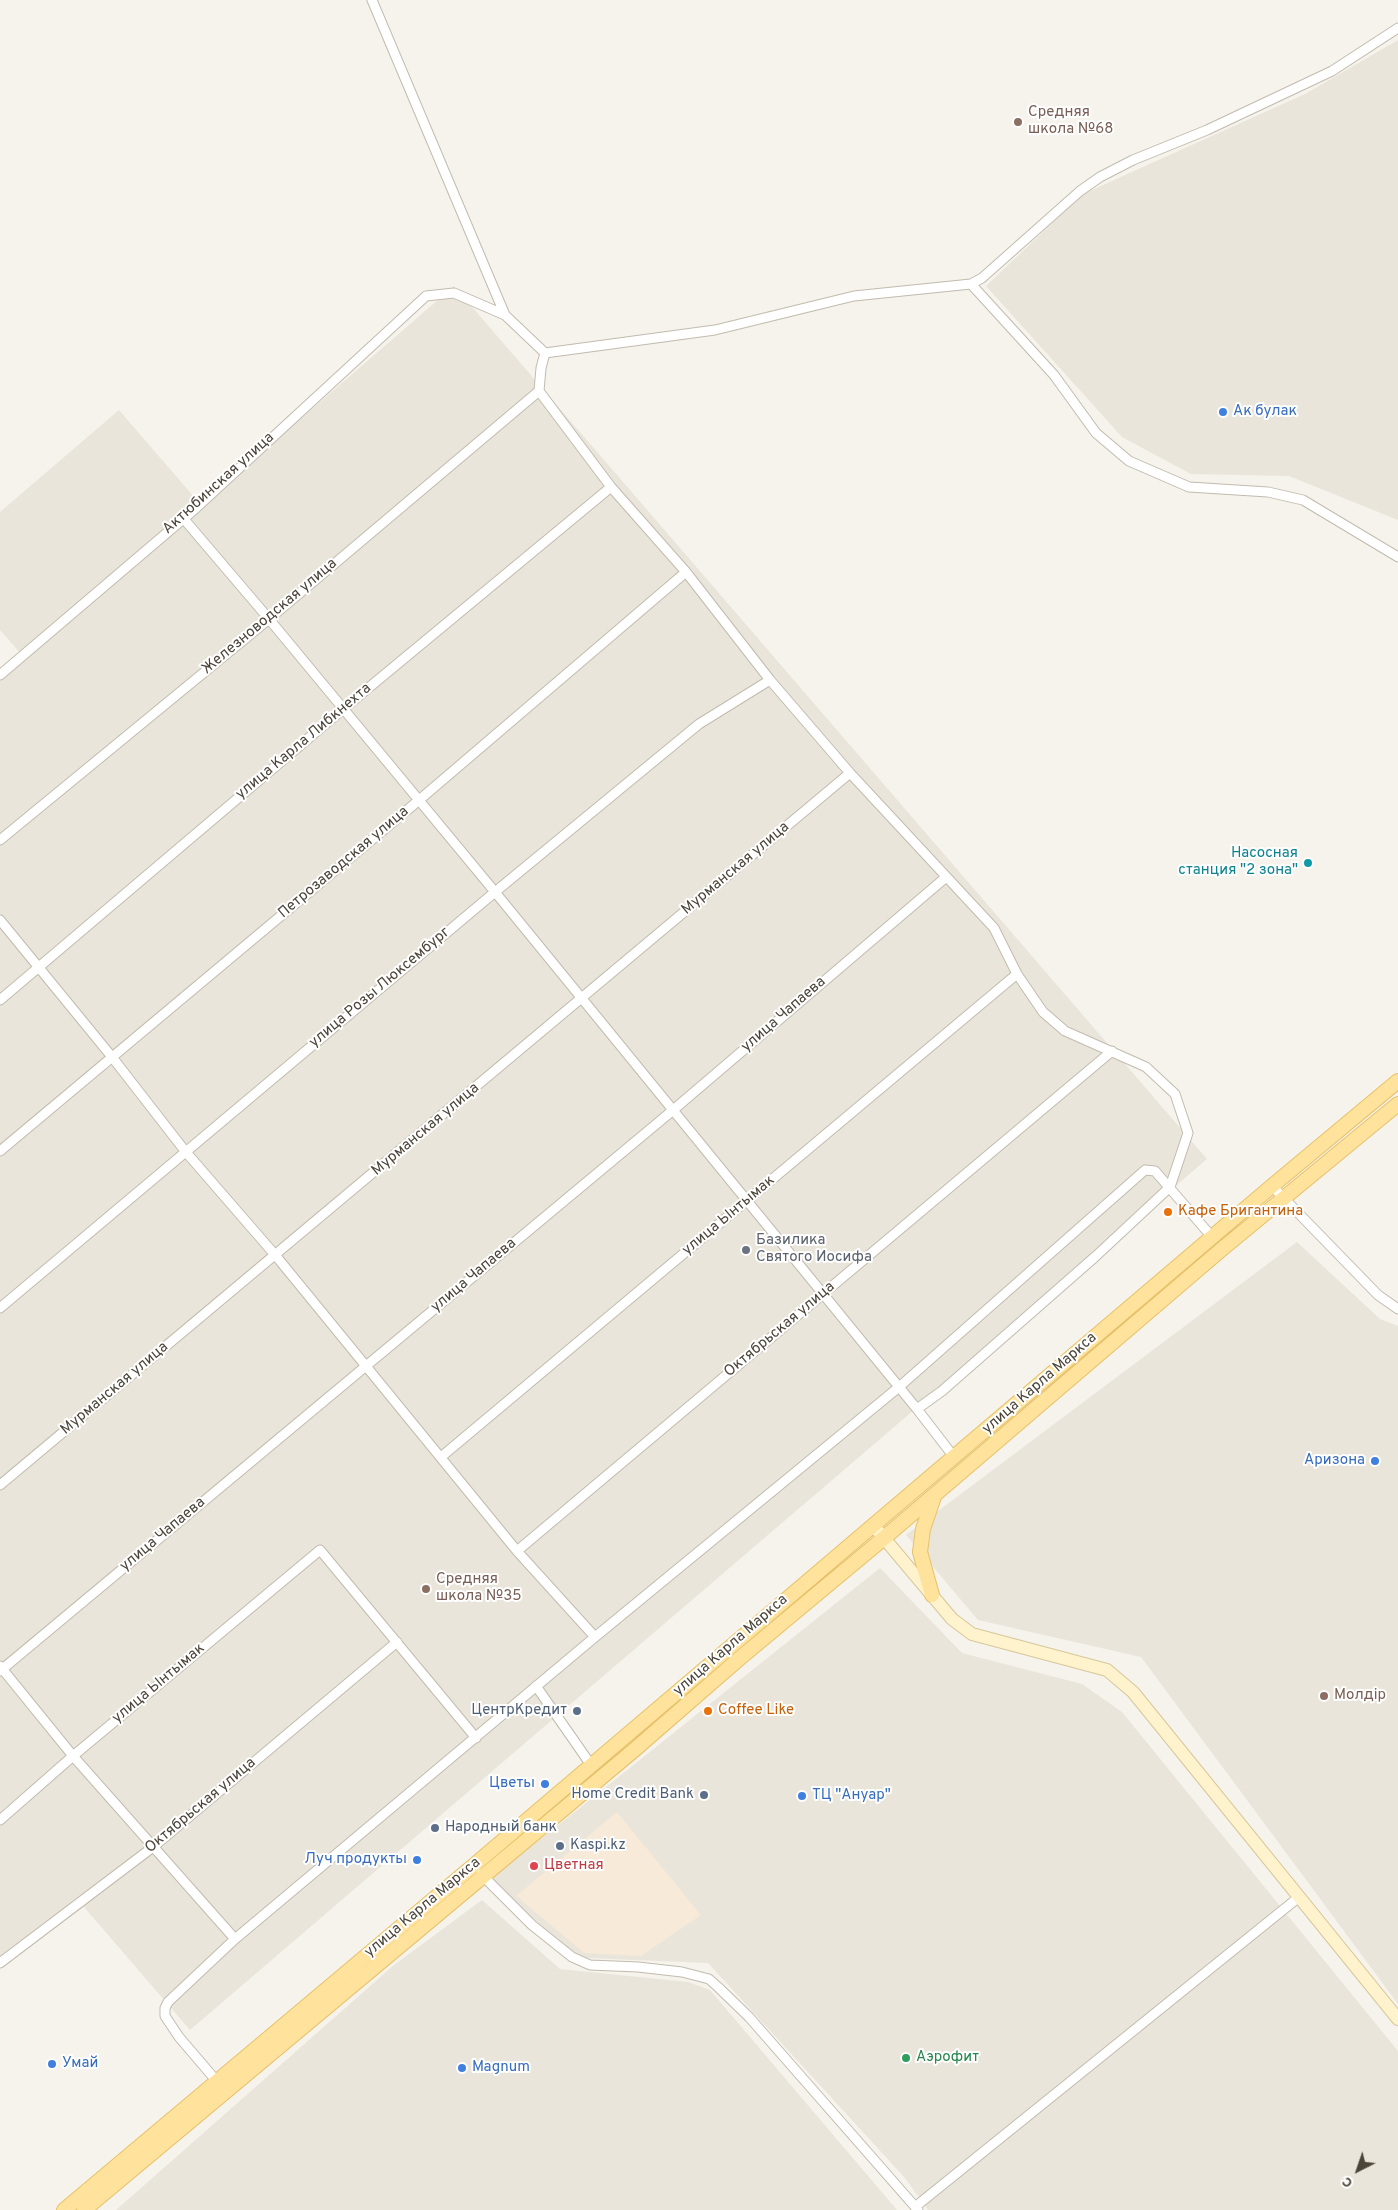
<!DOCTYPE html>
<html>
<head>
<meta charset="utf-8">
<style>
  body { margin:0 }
  #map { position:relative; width:1398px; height:2210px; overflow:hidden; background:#f6f3ec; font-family:Overpass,sans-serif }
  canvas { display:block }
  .north { position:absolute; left:1333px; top:2145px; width:50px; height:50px; -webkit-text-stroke:4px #fff; paint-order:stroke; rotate:221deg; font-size:14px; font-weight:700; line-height:20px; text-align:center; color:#4b4439 }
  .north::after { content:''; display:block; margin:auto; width:18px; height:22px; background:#4b4439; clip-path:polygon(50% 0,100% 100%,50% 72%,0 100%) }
</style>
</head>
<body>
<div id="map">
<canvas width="1398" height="2210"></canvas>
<div class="north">С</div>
</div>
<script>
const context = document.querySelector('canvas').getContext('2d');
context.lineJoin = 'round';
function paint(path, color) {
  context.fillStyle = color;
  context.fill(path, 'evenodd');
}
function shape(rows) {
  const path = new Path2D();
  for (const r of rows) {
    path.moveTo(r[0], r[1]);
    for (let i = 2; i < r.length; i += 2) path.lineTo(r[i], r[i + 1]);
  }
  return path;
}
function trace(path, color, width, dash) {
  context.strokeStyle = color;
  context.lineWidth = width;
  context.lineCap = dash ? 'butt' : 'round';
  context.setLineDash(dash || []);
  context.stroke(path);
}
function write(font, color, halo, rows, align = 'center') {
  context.font = font + ' Overpass,sans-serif';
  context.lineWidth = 4;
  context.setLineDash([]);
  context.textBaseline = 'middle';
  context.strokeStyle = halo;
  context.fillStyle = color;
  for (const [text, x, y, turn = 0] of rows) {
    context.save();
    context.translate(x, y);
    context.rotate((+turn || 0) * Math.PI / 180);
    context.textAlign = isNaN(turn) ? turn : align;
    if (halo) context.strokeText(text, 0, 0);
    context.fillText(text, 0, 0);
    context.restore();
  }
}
const residential = shape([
  [1398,40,1398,520,1289,476,1191,474,1122,437,986,286,1083,194,1305,94],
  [454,286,1207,1159,190,2030,84,1907,0,1967,0,673,21,654,0,630,0,512,119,410,201,505],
  [1297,1242,1380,1319,1398,1326,1398,2004,1141,1657,978,1620,906,1535],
  [880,1568,962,1653,1082,1684,1122,1712,1398,2051,1398,2210,928,2210,905,2178,708,1963,587,1958,570,1950,520,1907,492,1878],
  [482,1900,560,1969,688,1982,710,1990,897,2210,116,2210,394,1965]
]);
const commercial = shape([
  [617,1812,701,1915,641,1956,584,1953,516,1896]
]);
const street = shape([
  [372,0,505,315],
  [971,284,1054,375,1096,433,1129,461,1189,487,1268,492,1303,500,1398,557],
  [545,353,715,330,854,296,971,284,982,278,1080,191,1100,177,1133,160,1207,130,1332,71,1398,28],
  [183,518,269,619,495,892,917,1409,954,1457],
  [0,675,196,508,426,296,454,293,505,315,545,353,541,368,539,391,611,487,686,572,770,680,850,773,994,928,1017,974,1043,1012,1065,1031,1146,1067,1175,1094,1188,1133,1170,1187,1096,1256,942,1391,917,1409],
  [0,840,269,619,539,391],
  [0,920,112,1057,185,1151,276,1256,517,1551,595,1637],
  [0,1000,343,709,611,487],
  [0,1151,418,801,686,572],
  [1272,1186,1378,1295,1398,1309],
  [0,1308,495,892,699,724,770,680],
  [441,1457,1017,974],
  [0,1485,850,773],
  [517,1551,1112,1051],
  [0,1666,73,1756,235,1939],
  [0,1671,672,1111,945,878],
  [536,1686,591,1765],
  [0,1820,73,1756,320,1550,476,1738],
  [481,1874,532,1925,572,1957,590,1965,638,1967,682,1972,709,1979,718,1987,749,2017,918,2210],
  [0,1963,153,1847,397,1642],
  [220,2085,179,2037,165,2016,165,2008,168,2002,235,1939,595,1637,899,1387,1145,1170,1155,1171,1212,1237],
  [915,2207,1299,1897]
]);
const secondary = shape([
  [873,1525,952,1619,972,1634,1107,1670,1133,1692,1398,2019]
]);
const primary = shape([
  [932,1595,920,1552,923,1529,934,1497],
  [64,2210,473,1866,1272,1186,1398,1081],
  [84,2210,633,1751,740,1658,884,1538,1222,1249,1398,1104]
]);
const markers = [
  [1018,122,5,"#8d6e63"],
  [1223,412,5,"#3f7fe0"],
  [1308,863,5,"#0f9aa8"],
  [1168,1212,5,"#e8710a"],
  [746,1250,5,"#6b7280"],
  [1375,1461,5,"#3f7fe0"],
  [426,1589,5,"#8d6e63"],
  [1324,1696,5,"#8d6e63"],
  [577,1711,5,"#5c6f8a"],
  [708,1711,5,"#e8710a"],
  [545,1784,5,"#3f7fe0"],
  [704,1795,5,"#5c6f8a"],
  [802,1796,5,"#3f7fe0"],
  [435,1828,5,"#5c6f8a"],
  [560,1846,5,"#5c6f8a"],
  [417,1860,5,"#3f7fe0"],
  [534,1866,5,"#e0444e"],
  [906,2058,5,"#2e9e5b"],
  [52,2064,5,"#3f7fe0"],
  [462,2068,5,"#3f7fe0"]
];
const educationNames = [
  ["Средняя",1028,113],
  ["школа №68",1028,130],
  ["Средняя",436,1580],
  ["школа №35",436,1597],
  ["Молдiр",1334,1696]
];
const shopNames = [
  ["Ак булак",1233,412],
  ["Аризона",1365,1461,"right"],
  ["Цветы",535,1784,"right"],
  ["ТЦ \"Ануар\"",812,1796],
  ["Луч продукты",407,1860,"right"],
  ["Умай",62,2064],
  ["Magnum",472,2068]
];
const streetNames = [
  ["Актюбинская улица",219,484,-42],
  ["Железноводская улица",270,617,-40],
  ["улица Карла Либкнехта",304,742,-40],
  ["Петрозаводская улица",344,863,-40],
  ["Мурманская улица",736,869,-40],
  ["улица Розы Люксембург",380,988,-40],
  ["улица Чапаева",784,1015,-41],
  ["Мурманская улица",426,1130,-40],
  ["улица Ынтымак",729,1216,-40],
  ["улица Чапаева",474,1276,-40],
  ["Октябрьская улица",780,1330,-40],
  ["улица Карла Маркса",1040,1384,-41],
  ["Мурманская улица",115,1389,-40],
  ["улица Чапаева",163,1535,-40],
  ["улица Карла Маркса",731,1646,-41],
  ["улица Ынтымак",159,1684,-40],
  ["Октябрьская улица",201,1806,-40],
  ["улица Карла Маркса",423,1908,-40]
];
const cultureNames = [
  ["Насосная",1298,854],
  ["станция \"2 зона\"",1298,871]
];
const foodNames = [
  ["Кафе Бригантина",1178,1212],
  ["Coffee Like",718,1711]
];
const worshipNames = [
  ["Базилика",756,1241],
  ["Святого Иосифа",756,1258]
];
const serviceNames = [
  ["ЦентрКредит",567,1711],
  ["Home Credit Bank",694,1795],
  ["Народный банк",445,1828,"left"],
  ["Kaspi.kz",570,1846,"left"]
];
const healthNames = [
  ["Цветная",544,1866]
];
const leisureNames = [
  ["Аэрофит",916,2058]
];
paint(residential, '#eae5da');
paint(commercial, '#f7ead8');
trace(street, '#c2bbae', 11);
trace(secondary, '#d6c79b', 14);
trace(primary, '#e6c16a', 16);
trace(street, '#fff', 9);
trace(secondary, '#fff3cd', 12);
trace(primary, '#ffe39c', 14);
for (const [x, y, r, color] of markers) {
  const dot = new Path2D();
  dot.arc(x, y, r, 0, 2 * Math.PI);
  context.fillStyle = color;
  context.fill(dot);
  trace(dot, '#fff', 2);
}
write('15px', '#785e54', '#fff', educationNames, 'left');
write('15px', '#366cbe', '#fff', shopNames, 'left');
write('15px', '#4b4439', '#fff', streetNames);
write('15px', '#0d838f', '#fff', cultureNames, 'right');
write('15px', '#c56008', '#fff', foodNames, 'left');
write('15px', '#5b616d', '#fff', worshipNames, 'left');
write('15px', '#4e5e75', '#fff', serviceNames, 'right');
write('15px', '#be3a42', '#fff', healthNames, 'left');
write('15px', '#27864d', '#fff', leisureNames, 'left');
</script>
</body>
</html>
